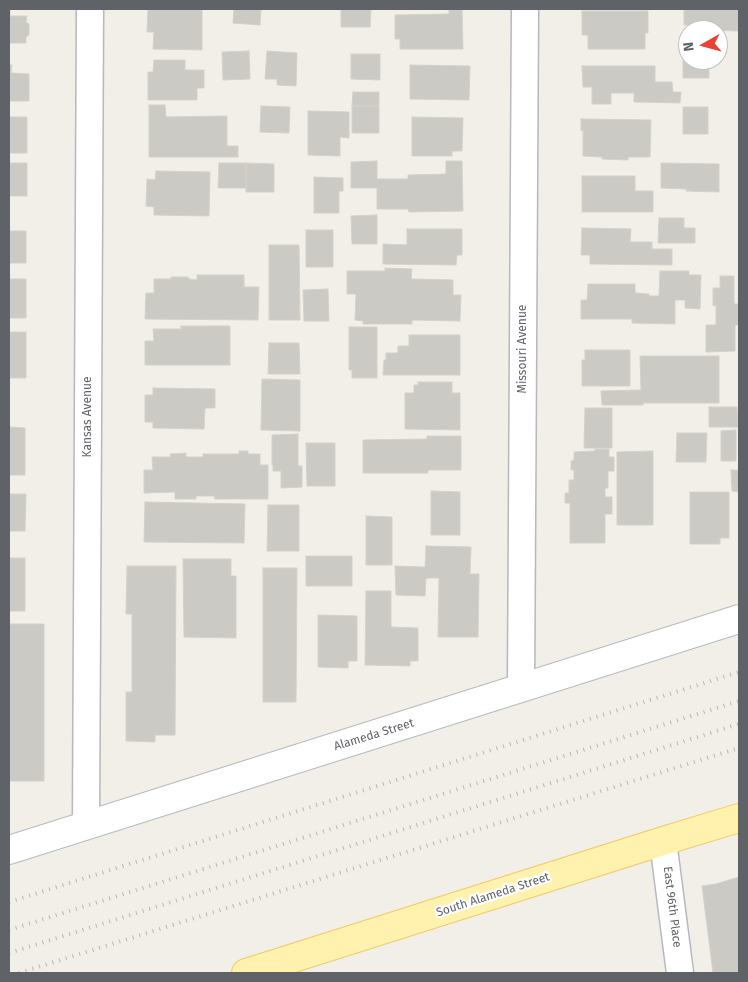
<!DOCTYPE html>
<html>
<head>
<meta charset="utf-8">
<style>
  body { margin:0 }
  #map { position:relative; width:748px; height:982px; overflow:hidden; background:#f1efe8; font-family:"Fira Sans",sans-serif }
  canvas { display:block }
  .frame { position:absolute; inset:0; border:10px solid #5f6368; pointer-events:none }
  .north { position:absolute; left:678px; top:20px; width:50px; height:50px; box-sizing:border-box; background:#fff; border:1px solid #bfc1c3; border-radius:50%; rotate:263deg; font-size:14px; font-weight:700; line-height:20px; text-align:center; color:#5f6368 }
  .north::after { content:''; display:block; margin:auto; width:18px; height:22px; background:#ea4335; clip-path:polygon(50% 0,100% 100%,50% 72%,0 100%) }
</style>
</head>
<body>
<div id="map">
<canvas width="748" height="982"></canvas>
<div class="frame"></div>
<div class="north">N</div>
</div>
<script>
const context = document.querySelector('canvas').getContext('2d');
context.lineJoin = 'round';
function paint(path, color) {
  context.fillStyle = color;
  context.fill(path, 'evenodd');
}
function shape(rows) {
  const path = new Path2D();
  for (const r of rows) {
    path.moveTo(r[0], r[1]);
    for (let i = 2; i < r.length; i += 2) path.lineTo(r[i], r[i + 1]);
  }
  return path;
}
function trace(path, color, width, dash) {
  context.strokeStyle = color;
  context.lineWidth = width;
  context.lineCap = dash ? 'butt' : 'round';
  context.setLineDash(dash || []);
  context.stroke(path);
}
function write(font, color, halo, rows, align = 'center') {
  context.font = font + ' "Fira Sans",sans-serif';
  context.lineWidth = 4.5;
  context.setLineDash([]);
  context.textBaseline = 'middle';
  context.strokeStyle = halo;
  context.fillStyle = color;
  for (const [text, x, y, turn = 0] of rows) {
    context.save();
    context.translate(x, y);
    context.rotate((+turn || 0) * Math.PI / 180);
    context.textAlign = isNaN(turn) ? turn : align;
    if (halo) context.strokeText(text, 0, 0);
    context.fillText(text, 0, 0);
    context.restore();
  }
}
const building = shape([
  [9,9,10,9,10,16,27,16,26,22,29,24,29,35,26,37,26,43,9,43,9,48,9,9],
  [148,9,202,9,202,50,153,49,154,32,147,32,148,9],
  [234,9,261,9,260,25,233,23,234,9],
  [341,9,371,9,370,27,341,27,341,9],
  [449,9,462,9,463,49,400,49,400,39,395,39,395,15,449,14,449,9],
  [684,9,739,9,739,31,708,30,708,25,684,25,684,9],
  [582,11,648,11,648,33,645,33,645,49,588,49,588,35,582,35,582,11],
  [249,51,250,79,223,80,222,52,249,51],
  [267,51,297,53,296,86,277,85,277,79,265,79,267,51],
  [351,54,380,54,380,80,351,79,351,54],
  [683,54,688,54,688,60,709,60,709,78,683,78,683,54],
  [154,60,185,60,185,70,204,70,204,88,197,88,197,100,148,100,148,72,153,72,154,60],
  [9,65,12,65,11,73,29,74,29,101,9,101,9,65],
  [410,65,470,66,469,100,410,99,410,65],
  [582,66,655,66,655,82,672,82,673,92,681,92,680,103,634,102,634,93,611,93,611,104,592,104,592,87,583,87,582,66],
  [353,92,379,92,379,106,352,106,353,92],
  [149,105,165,105,166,117,227,116,227,146,238,146,238,157,149,157,149,105],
  [261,106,290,107,289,133,260,132,261,106],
  [352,106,379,106,379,133,352,133,352,106],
  [683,107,708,107,708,134,683,134,683,107],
  [308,111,349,112,349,138,340,137,340,156,308,155,308,111],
  [9,117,27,117,27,153,10,153,9,117],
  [412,117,463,118,462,151,452,151,452,156,412,156,412,117],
  [581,119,651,120,650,157,628,157,628,160,602,159,602,157,583,156,583,130,581,131,581,119],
  [377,161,377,179,408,179,408,175,446,174,446,161,462,161,463,211,409,212,408,209,377,209,377,188,351,188,351,162,377,161],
  [9,163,27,163,27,196,9,196,9,163],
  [219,163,246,163,246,188,218,188,219,163],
  [246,163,274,164,274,192,246,192,246,163],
  [661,163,719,164,719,192,686,191,687,189,661,188,661,163],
  [156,171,210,172,209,216,154,215,154,207,146,206,147,179,155,180,156,171],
  [582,176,635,176,635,191,653,191,653,212,582,212,582,176],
  [314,177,343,178,343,191,339,191,339,213,314,213,314,177],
  [377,215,377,244,352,244,351,216,377,215],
  [659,218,684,218,684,228,695,228,695,243,658,243,659,218],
  [582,228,631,229,630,242,652,242,652,249,672,249,672,265,590,264,590,255,581,255,582,228],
  [407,229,462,229,462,255,457,255,456,265,383,264,383,244,407,245,407,229],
  [306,230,333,230,333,267,306,267,306,230],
  [9,231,26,231,26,263,9,263,9,231],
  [269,245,299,245,300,320,269,320,269,245],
  [385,268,412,269,411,279,453,280,453,295,461,295,460,321,412,320,412,324,363,324,363,321,355,320,356,294,347,294,347,271,385,271,385,268],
  [660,271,689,271,689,275,701,275,700,309,685,308,685,300,675,300,675,324,632,323,632,319,581,319,581,300,587,300,588,284,635,284,635,293,649,294,649,296,659,296,660,271],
  [197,275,244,275,244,287,259,287,258,320,145,319,146,293,154,293,154,279,171,279,171,277,188,277,189,279,197,280,197,275],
  [720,276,734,276,734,304,738,304,738,325,735,325,735,351,706,352,706,325,716,325,716,305,713,306,713,288,720,288,720,276],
  [9,279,26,279,26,318,9,318,9,279],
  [328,289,329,321,304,321,303,290,328,289],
  [181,326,230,326,230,365,145,365,145,341,154,341,153,329,181,329,181,326],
  [349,327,377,327,377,378,352,378,352,370,349,370,349,327],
  [9,332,26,332,26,378,9,378,9,332],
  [409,335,460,335,460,375,383,375,384,360,386,360,386,353,398,353,398,346,409,346,409,335],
  [269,343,299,343,300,374,268,374,269,343],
  [585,350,630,350,630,386,582,386,582,360,585,360,585,350],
  [640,356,719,356,719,403,643,403,643,405,602,405,601,391,641,390,640,356],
  [262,379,300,380,300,431,261,430,262,379],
  [418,382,452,382,452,393,460,393,460,430,405,429,405,393,414,393,414,385,418,385,418,382],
  [153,388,215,389,215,408,205,408,204,429,153,428,153,422,145,422,145,395,153,395,153,388],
  [709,407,737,407,738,427,709,427,709,407],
  [585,408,612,408,612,448,584,448,585,408],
  [9,427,25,428,25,475,9,475,9,427],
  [736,430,736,461,721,461,721,431,736,430],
  [677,433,707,433,706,462,676,462,677,433],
  [298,434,298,466,302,466,302,487,281,488,281,471,273,471,273,465,272,465,272,435,298,434],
  [427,436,461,436,461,470,428,470,428,473,363,473,363,440,427,439,427,436],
  [306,443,335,443,335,486,307,486,306,443],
  [595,449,609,449,609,457,614,457,614,471,608,471,608,488,605,488,605,497,612,497,612,514,605,514,605,543,570,543,570,503,565,503,565,493,569,493,569,480,574,480,574,470,571,470,571,461,574,460,574,452,595,451,595,449],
  [239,451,248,451,248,454,260,454,260,465,268,465,268,499,215,499,214,496,196,496,196,499,175,499,175,492,144,493,144,470,153,470,152,457,171,457,170,454,186,453,186,457,203,457,203,454,239,454,239,451],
  [653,451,653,525,617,525,617,452,653,451],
  [731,470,739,470,739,492,732,491,731,470],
  [431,491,460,492,460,535,431,535,431,491],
  [690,492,729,492,729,538,720,538,720,544,690,544,690,492],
  [9,494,26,494,25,531,9,531,9,494],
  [145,502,245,504,244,543,144,542,145,502],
  [268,505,299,505,299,551,267,551,268,505],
  [366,516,392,517,392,565,366,565,366,516],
  [426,546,471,547,470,574,479,574,478,637,438,637,439,578,426,578,425,596,396,595,395,566,425,567,426,546],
  [306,556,352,556,352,586,306,586,306,556],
  [9,558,25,558,25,611,9,611,9,558],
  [183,559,231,559,231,576,236,576,236,638,184,637,183,559],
  [127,566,176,566,175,735,155,735,155,742,126,741,126,692,132,692,132,614,126,614,127,566],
  [263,568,297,568,296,702,263,702,263,568],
  [366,591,391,591,391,627,418,628,418,661,410,661,410,666,365,665,366,591],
  [318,615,357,616,357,661,348,661,348,668,318,667,318,615],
  [9,624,44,624,44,781,9,781,9,624],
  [739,877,739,973,713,973,702,886,716,884,739,877]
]);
const street = shape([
  [521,688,525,9],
  [86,825,90,9],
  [663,841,680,973]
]);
const secondary = shape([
  [9,850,739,619]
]);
const primary = shape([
  [246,973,663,841,739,818]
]);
const rail = shape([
  [9,902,739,672],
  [9,930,739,701],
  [9,953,739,724],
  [19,973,739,748]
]);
const streetNames = [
  ["Missouri Avenue",523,349,-90],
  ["Kansas Avenue",88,417,-90],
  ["Alameda Street",374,735,-17],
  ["South Alameda Street",493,895,-18],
  ["East 96th Place",672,907,83]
];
paint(building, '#cccac5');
trace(building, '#d6d1c6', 1);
trace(street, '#b5b8bc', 29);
trace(secondary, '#b6babf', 30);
trace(primary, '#f2c960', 30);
trace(street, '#fff', 26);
trace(secondary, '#fff', 28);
trace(primary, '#fff2af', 28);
trace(rail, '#b6b7b8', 4, [1, 6]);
write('12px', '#5f6368', '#fff', streetNames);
</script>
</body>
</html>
